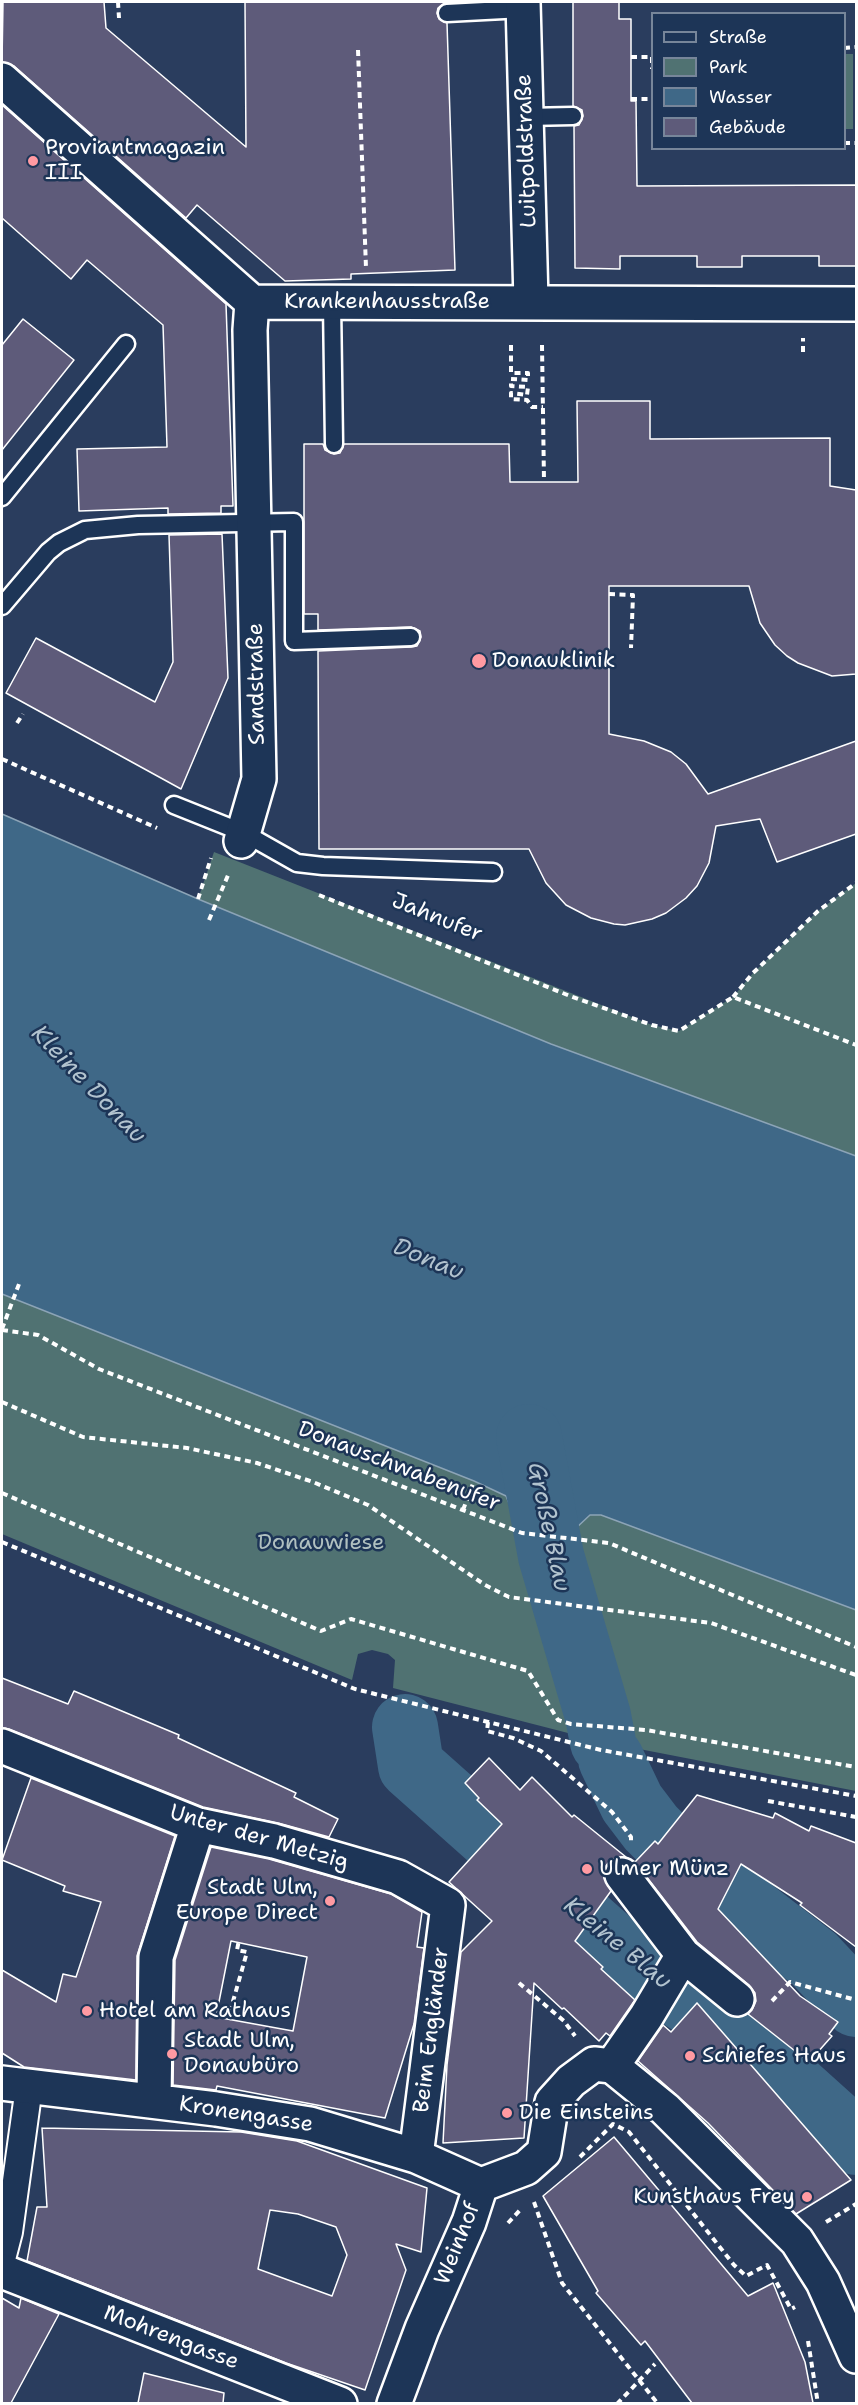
<!DOCTYPE html>
<html>
<head>
<meta charset="utf-8">
<style>
  body { margin:0 }
  #map { position:relative; width:858px; height:2405px; overflow:hidden; background:#2a3d5e; font-family:"Shantell Sans",sans-serif }
  canvas { display:block }
  .frame { position:absolute; inset:0; border:3px solid #fff; pointer-events:none }
  .legend { position:absolute; left:651px; top:12px; width:195px; height:138px; box-sizing:border-box; background:#1d3557; border:2px solid #77869a; margin:0; padding:8px 10px; list-style:none; font-size:18px; color:#fff }
  .legend li { display:flex; align-items:center; gap:12px; height:30px }
  .legend b { width:30px; border:2px solid #77869a }
</style>
</head>
<body>
<div id="map">
<canvas width="858" height="2405"></canvas>
<div class="frame"></div>
<ul class="legend">
<li><b style="height:8px;background:#1d3557"></b>Straße</li>
<li><b style="height:16px;background:#507272"></b>Park</li>
<li><b style="height:16px;background:#3f6887"></b>Wasser</li>
<li><b style="height:16px;background:#5e5b7a"></b>Gebäude</li>
</ul>
</div>
<script>
const context = document.querySelector('canvas').getContext('2d');
context.lineJoin = 'round';
function paint(path, color) {
  context.fillStyle = color;
  context.fill(path, 'evenodd');
}
function shape(rows) {
  const path = new Path2D();
  for (const r of rows) {
    path.moveTo(r[0], r[1]);
    for (let i = 2; i < r.length; i += 2) path.lineTo(r[i], r[i + 1]);
  }
  return path;
}
function trace(path, color, width, dash) {
  context.strokeStyle = color;
  context.lineWidth = width;
  context.lineCap = dash ? 'butt' : 'round';
  context.setLineDash(dash || []);
  context.stroke(path);
}
function write(font, color, halo, rows, align = 'center') {
  context.font = font + ' "Shantell Sans",sans-serif';
  context.lineWidth = 5;
  context.setLineDash([]);
  context.textBaseline = 'middle';
  context.strokeStyle = halo;
  context.fillStyle = color;
  for (const [text, x, y, turn = 0] of rows) {
    context.save();
    context.translate(x, y);
    context.rotate((+turn || 0) * Math.PI / 180);
    context.textAlign = isNaN(turn) ? turn : align;
    if (halo) context.strokeText(text, 0, 0);
    context.fillText(text, 0, 0);
    context.restore();
  }
}
const green = shape([
  [845,54,853,54,853,129,845,129],
  [214,852,652,1025,679,1031,733,997,753,973,818,911,856,883,856,1156,551,1044,198,899],
  [2,1294,474,1481,506,1496,590,1515,601,1515,856,1610,856,1791,603,1742,393,1688,395,1660,388,1654,372,1650,358,1654,352,1680,2,1534]
]);
const water = shape([
  [2,814,198,899,551,1044,856,1156,856,1610,601,1515,590,1515,575,1529,516,1520,506,1496,474,1481,2,1294,2,814]
]);
const river = shape([
  [529,1437,551,1556,598,1716,603,1742],
  [405,1727,411,1766,638,1968,727,2026,856,2142],
  [611,1759,632,1803,651,1828,674,1851,814,1959,856,2004]
]);
const building = shape([
  [3,2,104,2,106,28,246,147,245,2,446,2,438,8,437,13,439,19,447,23,455,270,351,274,351,279,285,281,197,205,186,218,14,66,2,62,3,2],
  [573,2,619,2,619,19,631,19,631,101,636,101,637,186,856,185,856,266,819,266,819,256,742,256,742,267,697,267,697,256,620,256,620,269,575,268,574,126,579,125,583,116,582,110,573,106,573,2],
  [2,105,226,304,233,506,221,506,221,513,168,514,168,508,79,511,77,449,167,447,163,325,87,260,71,279,2,218,2,105],
  [23,319,74,360,2,450,2,345,23,319],
  [577,401,650,401,650,439,830,438,830,486,856,490,856,674,832,676,798,663,787,656,775,645,760,623,749,586,609,586,609,734,644,741,671,752,686,764,708,794,856,741,856,834,777,862,760,819,716,826,709,863,697,886,686,898,666,913,652,919,625,925,614,924,591,918,566,905,546,883,529,849,319,849,318,651,411,647,417,646,421,637,420,631,411,627,318,630,318,614,304,614,304,444,323,444,325,450,334,454,340,453,344,444,509,444,510,482,578,482,577,401],
  [222,534,228,678,181,789,6,693,36,638,155,702,173,662,169,535,222,534],
  [2,1678,68,1704,74,1691,179,1735,178,1738,296,1793,294,1797,338,1819,329,1837,278,1823,203,1807,9,1729,2,1728,2,1678],
  [489,1758,520,1790,532,1777,572,1817,574,1815,626,1857,619,1857,611,1860,605,1867,604,1878,611,1891,575,1941,603,1967,601,1969,635,2000,610,2036,606,2033,599,2041,564,2008,562,2009,534,1983,524,2138,443,2143,447,2065,461,1952,492,1921,449,1882,502,1824,477,1800,479,1798,465,1783,489,1758],
  [31,1778,175,1836,137,1956,136,2080,24,2067,2,2053,2,1970,56,2002,63,1974,76,1977,101,1902,63,1891,65,1886,2,1860,31,1778],
  [697,1795,773,1818,775,1813,809,1831,811,1826,856,1843,856,1947,800,1905,802,1903,741,1864,718,1909,800,1996,838,2022,829,2034,832,2036,809,2062,748,2014,752,2010,756,2001,755,1993,749,1985,697,1942,635,1862,655,1841,658,1844,697,1795],
  [211,1847,269,1859,391,1894,422,1912,417,1947,424,1948,414,2024,385,2118,217,2086,216,2090,173,2085,175,1960,211,1847],
  [231,1941,307,1957,293,2031,216,2017,231,1941],
  [697,2003,851,2180,796,2214,708,2123,638,2061,663,2025,671,2032,697,2003],
  [42,2128,241,2132,297,2141,427,2188,421,2252,396,2244,406,2270,365,2390,286,2363,27,2261,37,2207,47,2207,42,2128],
  [270,2210,298,2214,336,2227,347,2255,332,2296,258,2269,270,2210],
  [614,2137,748,2296,773,2283,805,2362,813,2403,692,2403,645,2341,641,2345,596,2293,598,2291,543,2196,614,2137],
  [2,2298,19,2308,21,2298,59,2314,11,2403,2,2403,2,2298],
  [144,2373,224,2393,223,2403,138,2403,144,2373]
]);
const path = shape([
  [118,2,119,18],
  [844,48,856,47],
  [358,50,366,268],
  [631,57,652,57],
  [652,57,652,69],
  [631,99,652,99],
  [844,143,856,143],
  [511,345,511,373,528,373,528,380,511,379,511,386,528,387,527,395,511,393,511,399,527,400,532,407,543,407],
  [542,345,544,481],
  [803,352,803,338],
  [609,594,633,595,631,648],
  [17,723,23,714],
  [2,759,157,828],
  [319,895,570,996,652,1025,679,1031,733,997,856,1045],
  [198,899,211,858],
  [209,920,229,873],
  [733,997,753,973,818,911,856,883],
  [2,1329,19,1284],
  [2,1330,38,1335,99,1369,522,1533,609,1543,856,1647],
  [2,1402,83,1437,187,1448,257,1463,313,1482,368,1505,485,1585,509,1597,711,1623,856,1675],
  [2,1493,321,1631,351,1619,528,1671,558,1720,571,1724,646,1730,856,1767],
  [463,1510,474,1481],
  [2,1542,355,1689,601,1750,856,1796],
  [488,1722,487,1731,513,1738,541,1751,612,1812,631,1837,631,1843],
  [768,1801,856,1817],
  [519,1983,564,2021,575,2036],
  [772,2001,790,1982,856,2000],
  [217,2009,230,2012,229,2020],
  [230,2012,247,1952,237,1950,239,1940],
  [580,2157,613,2124,629,2132,734,2265,746,2276,767,2265,791,2309,795,2307],
  [534,2202,562,2283,658,2404],
  [826,2222,856,2204],
  [508,2223,521,2209],
  [808,2341,818,2404],
  [617,2404,655,2364]
]);
const service = shape([
  [447,13,523,9],
  [526,117,573,116],
  [332,303,334,444],
  [2,497,126,344],
  [2,606,48,552,59,543,85,530,138,525,294,522,294,641,411,637],
  [174,805,244,833,297,863,323,866,493,872]
]);
const pedestrian = shape([
  [2,2259,9,2232,29,2087]
]);
const minor = shape([
  [523,2,531,301],
  [2,80,252,302,856,304],
  [241,841,259,779,250,330,252,302],
  [2,1746,198,1825,274,1841,398,1877,448,1905,416,2156],
  [622,1875,683,1955,737,1999],
  [612,2066,646,2017,683,1955],
  [2,2083,216,2109,310,2124,416,2156,481,2185],
  [154,2101,156,1957,198,1825],
  [481,2185,526,2168,544,2152,552,2102,571,2081,594,2064,612,2066,665,2109,797,2241,823,2282,856,2356],
  [2,2271,340,2404],
  [394,2404,422,2329,469,2222,481,2185]
]);
const markers = [
  [33,161,6,"#ff9aa2"],
  [479,661,8,"#ff9aa2"],
  [587,1869,6,"#ff9aa2"],
  [330,1901,6,"#ff9aa2"],
  [87,2011,6,"#ff9aa2"],
  [172,2054,6,"#ff9aa2"],
  [690,2056,6,"#ff9aa2"],
  [507,2113,6,"#ff9aa2"],
  [807,2197,6,"#ff9aa2"]
];
const poiNames = [
  ["Proviantmagazin",45,148],
  ["III",45,173],
  ["Donauklinik",492,661],
  ["Ulmer Münz",599,1869],
  ["Stadt Ulm,",318,1888,"right"],
  ["Europe Direct",318,1913,"right"],
  ["Hotel am Rathaus",99,2011],
  ["Stadt Ulm,",184,2041],
  ["Donaubüro",184,2066],
  ["Schiefes Haus",702,2056],
  ["Die Einsteins",519,2113],
  ["Kunsthaus Frey",795,2197,"right"]
];
const streetNames = [
  ["Luitpoldstraße",527,151,-92],
  ["Krankenhausstraße",387,302],
  ["Sandstraße",257,684,-91],
  ["Jahnufer",437,918,22],
  ["Donauschwabenufer",399,1467,21],
  ["Unter der Metzig",259,1838,16],
  ["Beim Engländer",432,2030,-83],
  ["Kronengasse",246,2115,9],
  ["Weinhof",458,2244,-68],
  ["Mohrengasse",171,2338,21]
];
const parkNames = [
  ["Donauwiese",321,1543]
];
const waterNames = [
  ["Kleine Donau",88,1085,46],
  ["Donau",428,1260,22],
  ["Große Blau",548,1527,78],
  ["Kleine Blau",617,1944,39]
];
paint(green, '#507272');
paint(water, '#3f6887');
trace(water, '#8ca4b7', 1.5);
trace(river, '#3f6887', 66);
paint(building, '#5e5b7a');
trace(building, '#fff', 1.5);
trace(service, '#fff', 21);
trace(pedestrian, '#fff', 30);
trace(minor, '#fff', 38);
trace(path, '#fff', 4, [6, 4.5]);
trace(service, '#1d3557', 16);
trace(pedestrian, '#1d3557', 26);
trace(minor, '#1d3557', 33);
for (const [x, y, r, color] of markers) {
  const dot = new Path2D();
  dot.arc(x, y, r, 0, 2 * Math.PI);
  context.fillStyle = color;
  context.fill(dot);
  trace(dot, '#1d3557', 2);
}
write('22px', '#fff', '#1d3557', poiNames, 'left');
write('22px', '#fff', '#1d3557', streetNames);
write('22px', '#b0c0c0', '#1d3557', parkNames);
write('italic 24px', '#b2c3cf', '#1d3557', waterNames);
</script>
</body>
</html>
